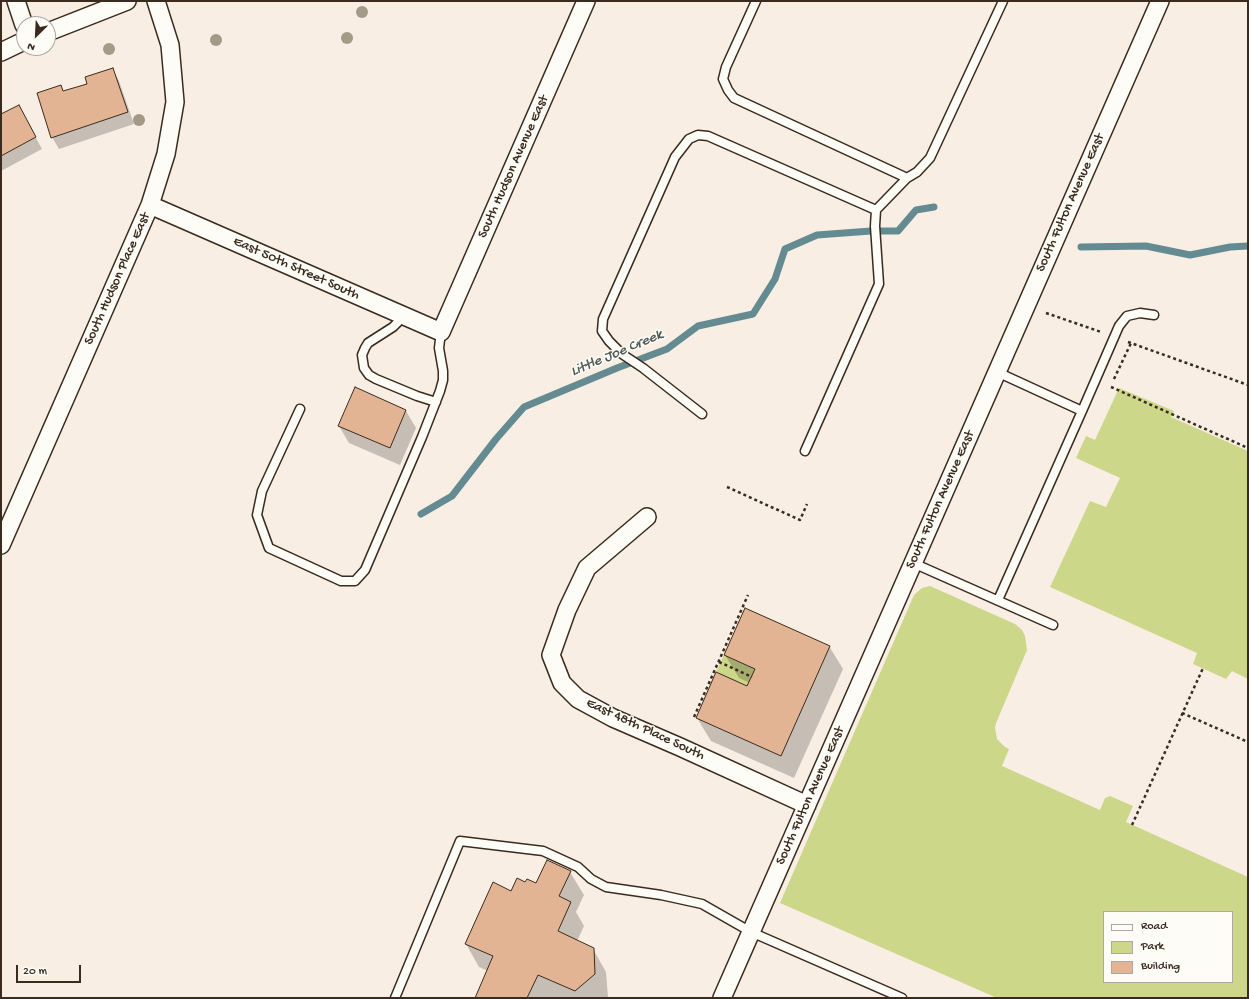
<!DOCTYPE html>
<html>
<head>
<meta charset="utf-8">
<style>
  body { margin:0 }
  #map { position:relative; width:1249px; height:999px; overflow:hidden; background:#f8eee3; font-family:"Gochi Hand",sans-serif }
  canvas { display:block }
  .frame { position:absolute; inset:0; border:2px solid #3b2a1e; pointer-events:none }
  .legend { position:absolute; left:1103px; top:911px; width:130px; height:72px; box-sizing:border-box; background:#fdfcf7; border:1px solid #afa8a0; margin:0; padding:5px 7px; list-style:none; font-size:12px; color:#3b2a1e }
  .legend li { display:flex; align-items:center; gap:8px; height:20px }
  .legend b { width:20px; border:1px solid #afa8a0 }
  .north { position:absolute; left:16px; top:16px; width:40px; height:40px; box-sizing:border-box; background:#fdfcf7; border:1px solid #afa8a0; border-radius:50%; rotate:204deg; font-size:11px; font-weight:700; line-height:16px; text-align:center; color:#3b2a1e }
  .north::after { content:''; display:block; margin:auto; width:14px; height:18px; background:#3b2a1e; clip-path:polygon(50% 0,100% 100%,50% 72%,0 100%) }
  .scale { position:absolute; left:16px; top:965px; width:65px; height:18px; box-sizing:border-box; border:2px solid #3b2a1e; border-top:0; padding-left:5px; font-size:12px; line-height:14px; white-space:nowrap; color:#3b2a1e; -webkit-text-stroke:3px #fdfcf7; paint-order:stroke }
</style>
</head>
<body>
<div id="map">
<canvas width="1249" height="999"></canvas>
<div class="frame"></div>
<ul class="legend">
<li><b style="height:5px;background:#fdfcf7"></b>Road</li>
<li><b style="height:11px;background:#ccd78a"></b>Park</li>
<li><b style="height:11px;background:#e3b493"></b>Building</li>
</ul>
<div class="north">N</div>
<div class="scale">20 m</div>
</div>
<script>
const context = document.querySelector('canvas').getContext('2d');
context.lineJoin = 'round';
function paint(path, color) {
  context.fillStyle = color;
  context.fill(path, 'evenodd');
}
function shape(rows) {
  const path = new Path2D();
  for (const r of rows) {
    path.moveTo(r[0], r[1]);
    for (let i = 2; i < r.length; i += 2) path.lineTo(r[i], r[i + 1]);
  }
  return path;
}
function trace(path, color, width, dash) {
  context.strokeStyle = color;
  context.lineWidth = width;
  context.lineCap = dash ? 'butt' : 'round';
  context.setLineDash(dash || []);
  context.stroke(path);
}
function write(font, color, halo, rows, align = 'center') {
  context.font = font + ' "Gochi Hand",sans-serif';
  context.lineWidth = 3;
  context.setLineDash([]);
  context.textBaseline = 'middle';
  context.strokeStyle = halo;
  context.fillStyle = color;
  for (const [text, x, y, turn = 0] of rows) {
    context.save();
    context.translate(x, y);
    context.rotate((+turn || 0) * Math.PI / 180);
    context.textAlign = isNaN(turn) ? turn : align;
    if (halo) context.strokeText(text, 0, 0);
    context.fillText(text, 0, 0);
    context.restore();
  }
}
const green = shape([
  [1119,388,1174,411,1171,417,1248,451,1248,679,1232,671,1226,679,1193,664,1197,653,1050,587,1090,501,1106,507,1120,478,1076,458,1086,436,1095,440],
  [930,586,1015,624,1022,630,1025,636,1027,650,996,723,995,728,997,739,1005,747,1009,749,1002,766,1100,810,1105,798,1110,796,1133,806,1126,822,1248,877,1248,998,997,998,780,903,914,595,922,588],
  [1104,912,1232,912,1232,982,1104,982],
  [724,655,755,669,747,686,716,672]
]);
const shadow = shape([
  [113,69,119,81,134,124,59,149,52,137,61,86,64,92,88,84],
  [1,115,25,118,42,149,1,171],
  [406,411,416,428,400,465,349,443,339,426],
  [829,646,843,669,794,778,711,741,697,718,748,687,750,683,739,678,725,655],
  [570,872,584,895,576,912,584,926,577,941,593,949,606,972,608,997,476,998,488,971,479,967,466,944,511,892,526,884,537,884]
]);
const stream = shape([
  [1081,247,1146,246,1190,255,1230,247,1248,246],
  [421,514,452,496,496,439,524,407,617,368,667,349,698,326,753,314,775,279,785,249,817,235,871,231,898,231,916,210,934,207]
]);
const building = shape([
  [113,68,128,112,51,138,37,93,61,85,63,91,87,84,85,77,113,68],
  [19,105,36,137,1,156,1,114,19,105],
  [355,387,406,410,390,448,338,426,355,387],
  [745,608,830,646,781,756,696,718,716,672,747,686,755,669,724,655,745,608],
  [547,860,571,871,559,896,571,902,558,931,594,948,595,974,575,991,538,975,527,998,475,998,493,956,465,944,493,882,511,891,517,878,525,882,527,879,536,883,547,860]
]);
const path = shape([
  [1046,313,1101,332],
  [1128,342,1248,385],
  [1114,379,1131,343],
  [1111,387,1248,448],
  [727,487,800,520,807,504],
  [719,662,752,677],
  [1182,713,1248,742],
  [694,717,748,595],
  [1132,825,1203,668]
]);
const service = shape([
  [756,1,726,67,723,79,728,90,734,98,907,178,917,172,930,158,1003,1],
  [401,315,398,322,393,327,368,343,365,348,362,355,364,368,369,375,376,379,417,396,436,402],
  [997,372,1082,411,1119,326,1127,316,1140,313,1154,315],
  [300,409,262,491,257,515,269,548,341,581,355,581,365,570,422,437,440,391,443,380,443,371,439,348,441,332],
  [702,414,643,368,622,354,609,341,602,331,603,319,675,157,689,139,698,135,708,136,876,210,907,178],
  [805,451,879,284,875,226,876,210],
  [913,563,1053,625],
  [998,600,1082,411],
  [395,998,460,841,543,851,578,867,591,879,606,887,661,895,702,904,751,932,902,998]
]);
const minor = shape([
  [16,1,24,25],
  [48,32,127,1],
  [1,52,24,41],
  [150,205,441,332,586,1],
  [647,517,587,568,567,610,551,655,562,683,578,699,613,718,680,747,807,805],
  [1,545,150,205,166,154,175,102,170,45,156,1],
  [722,998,1160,1]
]);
const trees = [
  [362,12],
  [347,38],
  [216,40],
  [109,49],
  [139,120]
];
const streetNames = [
  ["South Hudson Avenue East",514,167,-66],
  ["South Fulton Avenue East",1071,203,-66],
  ["East 50th Street South",296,269,24],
  ["South Hudson Place East",118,279,-66],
  ["South Fulton Avenue East",941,500,-66],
  ["East 48th Place South",645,730,25],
  ["South Fulton Avenue East",811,796,-66]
];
const waterNames = [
  ["Little Joe Creek",617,354,-23]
];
paint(green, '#ccd78a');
paint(shadow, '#0003');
trace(stream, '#638b91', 7);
paint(building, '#e3b493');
trace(building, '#3b2a1e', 1);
trace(service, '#3b2a1e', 11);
trace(minor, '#3b2a1e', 20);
trace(path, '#3b2a1e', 2.5, [3, 3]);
trace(service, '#fdfcf7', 8);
trace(minor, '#fdfcf7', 17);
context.fillStyle = '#a49a86';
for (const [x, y] of trees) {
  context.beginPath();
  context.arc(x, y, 6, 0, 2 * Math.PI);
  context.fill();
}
write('14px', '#3b2a1e', '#fdfcf7', streetNames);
write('italic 15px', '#4f5a57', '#fdfcf7', waterNames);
</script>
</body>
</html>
